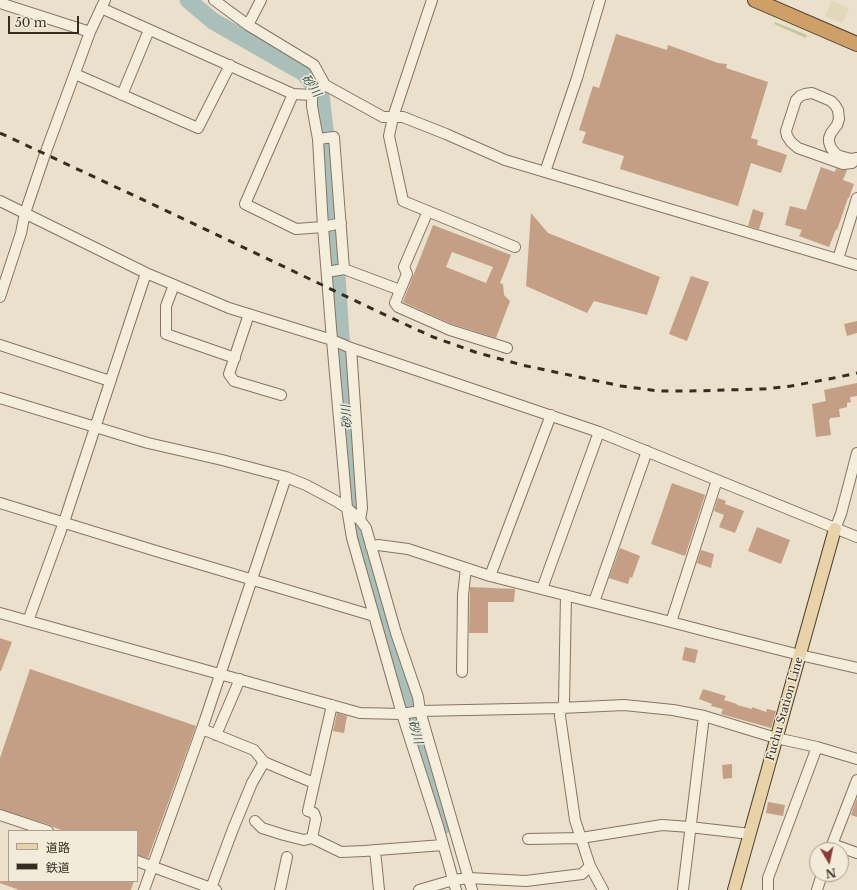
<!DOCTYPE html>
<html>
<head>
<meta charset="utf-8">
<style>
  body { margin:0 }
  #map { position:relative; width:857px; height:890px; overflow:hidden; background:#eae0cb; font-family:"Libre Baskerville","Noto Sans JP",serif }
  canvas { display:block }
  .legend { position:absolute; left:8px; top:830px; width:130px; height:52px; box-sizing:border-box; background:#f2ebd9; border:1px solid #a79f90; margin:0; padding:5px 7px; list-style:none; font-size:12px; color:#372c22 }
  .legend li { display:flex; align-items:center; gap:8px; height:20px }
  .legend b { width:20px; border:1px solid #a79f90 }
  .north { position:absolute; left:809px; top:842px; width:40px; height:40px; box-sizing:border-box; background:#f2ebd9; border:1px solid #a79f90; border-radius:50%; rotate:171deg; font-size:11px; font-weight:700; line-height:16px; text-align:center; color:#372c22 }
  .north::after { content:''; display:block; margin:auto; width:14px; height:18px; background:#8d3739; clip-path:polygon(50% 0,100% 100%,50% 72%,0 100%) }
  .scale { position:absolute; left:8px; top:16px; width:71px; height:18px; box-sizing:border-box; border:2px solid #372c22; border-top:0; padding-left:5px; font-size:12px; line-height:14px; white-space:nowrap; color:#372c22; -webkit-text-stroke:3px #f2ebd9; paint-order:stroke }
</style>
</head>
<body>
<div id="map">
<canvas width="857" height="890"></canvas>
<ul class="legend">
<li><b style="height:5px;background:#e8d3a8"></b>道路</li>
<li><b style="height:5px;background:#372c22"></b>鉄道</li>
</ul>
<div class="north">N</div>
<div class="scale">50 m</div>
</div>
<script>
const context = document.querySelector('canvas').getContext('2d');
context.lineJoin = 'round';
function paint(path, color) {
  context.fillStyle = color;
  context.fill(path, 'evenodd');
}
function shape(rows) {
  const path = new Path2D();
  for (const r of rows) {
    path.moveTo(r[0], r[1]);
    for (let i = 2; i < r.length; i += 2) path.lineTo(r[i], r[i + 1]);
  }
  return path;
}
function trace(path, color, width, dash) {
  context.strokeStyle = color;
  context.lineWidth = width;
  context.lineCap = dash ? 'butt' : 'round';
  context.setLineDash(dash || []);
  context.stroke(path);
}
function write(font, color, halo, rows, align = 'center') {
  context.font = font + ' "Libre Baskerville","Noto Sans JP",serif';
  context.lineWidth = 3;
  context.setLineDash([]);
  context.textBaseline = 'middle';
  context.strokeStyle = halo;
  context.fillStyle = color;
  for (const [text, x, y, turn = 0] of rows) {
    context.save();
    context.translate(x, y);
    context.rotate((+turn || 0) * Math.PI / 180);
    context.textAlign = isNaN(turn) ? turn : align;
    if (halo) context.strokeText(text, 0, 0);
    context.fillText(text, 0, 0);
    context.restore();
  }
}
const farmland = shape([
  [832,0,849,9,842,23,825,16]
]);
const green = shape([
  [775,22,807,35,806,38,774,24]
]);
const river = shape([
  [188,0,213,21,304,73,321,95,330,172,352,501,358,540,443,826]
]);
const building = shape([
  [616,34,667,50,668,45,718,63,727,64,726,68,768,82,751,138,758,140,757,145,787,155,781,173,751,163,738,206,620,169,624,156,582,143,586,132,579,130,593,86,599,88],
  [821,167,835,172,836,168,841,170,847,170,843,180,854,184,849,198,848,198,837,230,836,229,829,247,799,236,802,230,785,225,790,206,806,210],
  [753,209,764,213,759,229,748,226],
  [531,213,548,233,660,277,647,315,594,301,587,313,526,286],
  [433,225,511,255,500,283,503,284,504,295,510,301,496,338,452,324,403,302],
  [452,252,493,267,486,283,446,267],
  [691,276,709,282,687,341,669,334],
  [857,321,857,333,847,336,844,324],
  [857,383,857,396,850,397,851,402,847,403,847,407,839,409,840,417,830,418,830,420,829,420,831,435,816,437,812,404,826,401,824,390],
  [672,483,705,495,685,556,651,544],
  [718,498,726,501,725,504,744,511,735,533,719,527,724,515,714,511],
  [757,527,790,540,781,564,748,551],
  [620,548,640,556,632,578,630,577,628,584,609,578],
  [701,550,714,554,711,568,697,563],
  [470,587,515,589,514,602,488,602,488,633,469,633],
  [0,638,12,642,1,671,0,671],
  [685,647,698,650,695,663,682,660],
  [30,669,196,726,148,858,137,855,137,831,64,831,53,827,50,825,0,809,0,758],
  [703,689,726,696,724,700,737,704,737,705,752,709,752,707,766,712,767,709,776,711,771,728,721,714,723,709,711,706,712,704,699,699],
  [337,713,347,716,344,733,333,731],
  [732,764,732,778,723,779,722,765],
  [857,798,857,817,851,815],
  [768,802,785,805,783,816,766,813],
  [0,881,134,881,131,890,19,890,0,883]
]);
const minor = shape([
  [214,0,248,25,314,65,325,85,383,117,403,117,446,134,505,160,857,265],
  [432,0,393,117,389,136,403,201,515,247],
  [0,3,90,32],
  [101,8,293,94,312,95,325,85],
  [248,25,261,0],
  [75,74,198,128,230,65],
  [293,94,245,204,296,229,323,227,341,223],
  [122,95,149,30],
  [312,95,312,106,318,139,323,227,332,340,347,508,352,538,402,714,438,826,456,890],
  [318,139,334,137,344,269],
  [857,158,851,159,840,156,836,154,831,148,829,142,829,138,831,133,837,125,839,119,838,110,835,105,831,101,812,93,805,94,800,96,796,100,786,131,787,136,791,142,798,148,843,164,852,163,857,158],
  [545,172,577,78,600,0],
  [0,201,146,273,229,308,332,340,351,348,599,432,857,537],
  [428,211,404,267,407,274,395,303,398,307,450,330,507,348],
  [838,259,857,198],
  [327,272,344,269,400,290],
  [174,285,166,306,166,334,235,358],
  [0,297,21,233,25,213,45,154,90,32,105,0],
  [249,314,229,374,234,381,281,395],
  [0,345,110,381],
  [351,348,362,508,360,520],
  [0,398,148,443,222,460,286,477,306,485,336,501,347,508,360,520,366,528,396,633,418,697,420,711,472,890],
  [0,503,156,551,374,616],
  [835,529,841,514,857,453],
  [371,547,378,545,408,549,490,576,671,622,713,633,800,655,857,668],
  [490,576,551,415],
  [542,589,599,432],
  [594,602,647,451],
  [0,613,360,713,402,714,420,711,561,708,624,705,673,710,704,716,776,738,817,747,857,759],
  [28,621,64,522,146,273],
  [671,622,717,480],
  [462,672,463,595,466,568],
  [332,705,308,811,314,813,316,819,312,838,341,852,364,851,443,845],
  [202,729,254,750,264,762,314,783],
  [216,735,240,679],
  [0,815,48,831],
  [255,821,262,828,284,835,304,840,312,838],
  [528,839,581,838,662,825,690,827,750,834],
  [832,844,857,853],
  [375,850,379,890],
  [830,850,857,780],
  [137,861,216,890],
  [590,866,603,890],
  [211,888,233,829,252,783,264,762],
  [144,890,205,720,286,477],
  [280,890,287,857],
  [419,890,453,880,469,878,526,881,582,874,590,866,575,820,560,716,561,708,564,704,566,595],
  [683,890,704,716],
  [768,890,768,878,817,747],
  [817,890,822,874]
]);
const major = shape([
  [734,890,835,529]
]);
const highway = shape([
  [755,0,857,44]
]);
const rail = shape([
  [0,133,150,203,398,321,433,337,475,352,522,365,621,386,659,391,690,391,763,389,791,386,829,379,857,373]
]);
const streetNames = [
  ["Fuchu Station Line",785,709,-74]
];
const waterNames = [
  ["砂川",311,86,55],
  ["砂川",347,417,-94],
  ["砂川",415,732,74]
];
paint(farmland, '#dfd8b9');
paint(green, '#c3c79f');
trace(river, '#aabfb9', 17);
paint(building, '#c49e85');
trace(minor, '#857461', 12);
trace(major, '#544234', 14);
trace(highway, '#544234', 16);
trace(minor, '#f6eedd', 10);
trace(major, '#e8d3a8', 12);
trace(highway, '#ce9f66', 14);
trace(rail, '#372c22', 3, [7, 7]);
write('11px', '#372c22', '#f2ebd9', streetNames);
write('italic 12px', '#335553', '#f2ebd9', waterNames);
</script>
</body>
</html>
